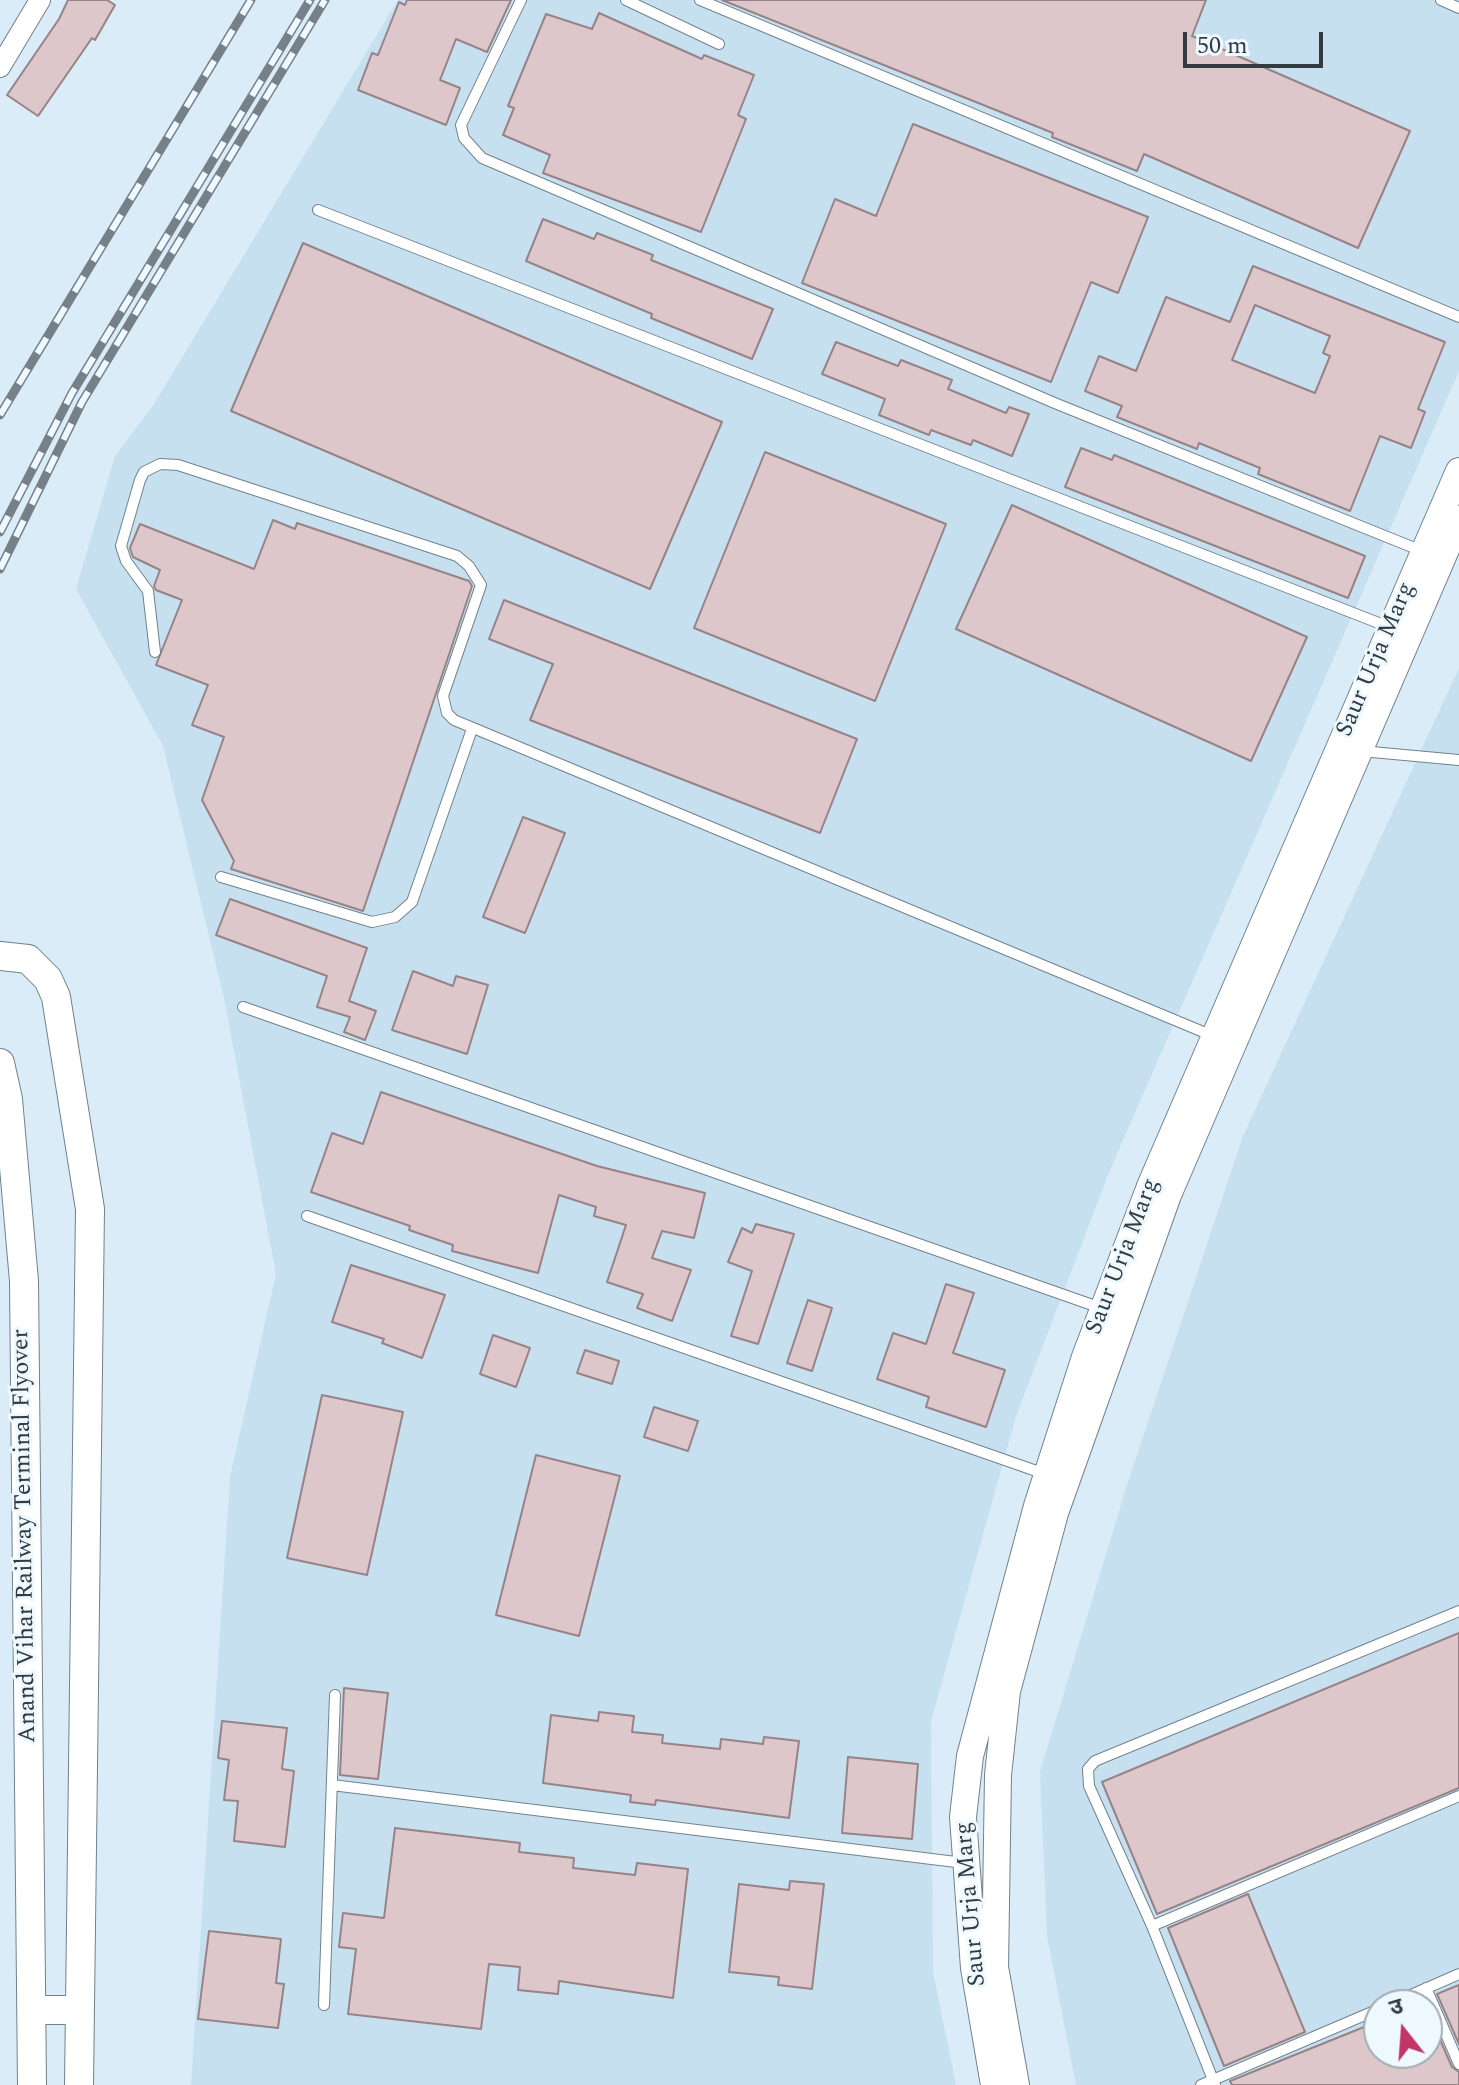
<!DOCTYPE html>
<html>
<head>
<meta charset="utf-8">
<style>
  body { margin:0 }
  #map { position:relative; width:1459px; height:2085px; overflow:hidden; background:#d9ecf7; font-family:Spectral,"Noto Sans Devanagari",serif }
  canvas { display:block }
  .north { position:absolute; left:1363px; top:1989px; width:80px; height:80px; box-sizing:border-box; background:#edf8ff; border:2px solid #a3acb3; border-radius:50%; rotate:343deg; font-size:22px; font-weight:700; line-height:32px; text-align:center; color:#343b40 }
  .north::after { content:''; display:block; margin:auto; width:28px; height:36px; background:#c23566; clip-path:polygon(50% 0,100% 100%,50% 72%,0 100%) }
  .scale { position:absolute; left:1183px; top:32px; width:140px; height:36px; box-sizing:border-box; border:4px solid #343b40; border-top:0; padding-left:10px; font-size:24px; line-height:28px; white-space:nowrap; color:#343b40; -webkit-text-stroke:6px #edf8ff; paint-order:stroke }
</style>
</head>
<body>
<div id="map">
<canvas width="1459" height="2085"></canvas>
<div class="north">उ</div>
<div class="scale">50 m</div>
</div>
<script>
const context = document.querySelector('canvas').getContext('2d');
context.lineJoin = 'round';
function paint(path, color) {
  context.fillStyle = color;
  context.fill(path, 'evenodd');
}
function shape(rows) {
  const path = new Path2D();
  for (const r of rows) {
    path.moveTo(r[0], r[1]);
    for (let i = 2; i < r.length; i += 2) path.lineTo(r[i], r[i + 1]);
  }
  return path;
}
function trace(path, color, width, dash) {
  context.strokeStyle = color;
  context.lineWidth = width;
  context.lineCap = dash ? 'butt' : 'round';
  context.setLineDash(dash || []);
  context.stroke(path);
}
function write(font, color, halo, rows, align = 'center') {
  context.font = font + ' Spectral,serif';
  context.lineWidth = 6;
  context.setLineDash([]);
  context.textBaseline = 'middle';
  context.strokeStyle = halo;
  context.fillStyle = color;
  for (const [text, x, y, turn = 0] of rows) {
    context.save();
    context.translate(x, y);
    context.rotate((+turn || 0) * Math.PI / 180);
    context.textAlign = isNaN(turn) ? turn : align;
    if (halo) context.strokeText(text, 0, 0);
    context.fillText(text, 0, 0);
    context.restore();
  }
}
const built = shape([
  [398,0,1459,0,1459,371,1110,1170,1016,1416,931,1721,933,1972,956,2085,191,2085,230,1477,276,1274,224,998,163,746,76,589,115,456,154,404],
  [1459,668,1459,2085,1076,2085,1047,1936,1040,1772,1127,1485,1243,1136],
  [1379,2005,1427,2005,1427,2053,1379,2053]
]);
const building = shape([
  [68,0,107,0,115,5,95,40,92,38,38,116,7,95,59,19,68,0],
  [407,0,511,0,487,52,456,39,440,80,460,88,446,125,358,90,372,53,378,55,399,2,405,5,407,0],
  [722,0,1206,0,1192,36,1410,131,1358,248,1144,154,1137,171,1052,137,1053,133,722,0],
  [599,13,702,59,704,55,754,75,738,115,746,119,701,232,543,173,550,155,503,135,514,108,508,106,546,14,592,29,599,13],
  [913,124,1148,217,1118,293,1091,282,1051,382,802,283,835,199,876,216,913,124],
  [543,219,594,239,597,233,653,255,651,260,773,309,752,359,651,318,652,314,526,261,543,219],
  [303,243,722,422,650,589,231,411,303,243],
  [1253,266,1445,342,1418,409,1425,412,1411,448,1380,436,1350,511,1258,474,1260,468,1199,443,1197,449,1117,417,1122,406,1085,391,1099,356,1136,371,1166,297,1230,322,1253,266],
  [1255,305,1330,336,1323,353,1330,356,1315,393,1232,360,1255,305],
  [836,342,898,366,901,360,952,380,948,389,1006,413,1009,407,1029,414,1012,456,973,440,971,445,931,430,929,435,879,415,885,399,822,374,836,342],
  [1081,448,1112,460,1114,455,1365,556,1348,598,1065,487,1081,448],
  [765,452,946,524,875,701,694,628,765,452],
  [1012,505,1307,637,1251,761,956,629,1012,505],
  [273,520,295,529,297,523,469,581,472,586,363,911,231,869,234,861,202,800,224,737,192,725,208,685,156,665,182,600,156,590,154,586,160,570,133,557,130,548,140,524,254,569,273,520],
  [504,600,857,739,820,833,530,720,553,664,489,639,504,600],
  [523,817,565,833,525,933,483,917,523,817],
  [230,899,367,948,349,1001,376,1011,365,1040,344,1032,350,1017,317,1007,327,976,216,935,230,899],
  [413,971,453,986,456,976,488,985,467,1054,392,1030,413,971],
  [381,1092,597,1166,705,1193,694,1238,662,1231,652,1258,691,1270,672,1321,637,1308,643,1294,607,1282,626,1225,594,1216,596,1207,559,1195,538,1273,452,1251,453,1245,409,1230,410,1226,311,1192,332,1133,363,1144,381,1092],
  [756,1224,794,1234,758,1344,731,1336,752,1271,728,1262,742,1228,752,1233,756,1224],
  [351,1265,445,1295,422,1358,382,1343,384,1339,332,1322,351,1265],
  [946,1284,974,1293,953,1353,1005,1370,986,1427,926,1407,929,1397,877,1379,893,1333,926,1344,946,1284],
  [808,1300,832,1308,812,1371,787,1363,808,1300],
  [493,1335,530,1348,516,1387,480,1374,493,1335],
  [585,1350,619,1361,612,1384,577,1373,585,1350],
  [322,1395,403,1412,367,1575,287,1558,322,1395],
  [654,1407,698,1421,688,1451,644,1437,654,1407],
  [536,1455,620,1476,579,1636,496,1615,536,1455],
  [1459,1633,1459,1788,1157,1914,1102,1782,1459,1633],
  [344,1688,388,1693,378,1779,340,1775,344,1688],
  [599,1712,634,1716,632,1732,663,1735,662,1743,720,1749,721,1739,763,1744,764,1737,799,1741,789,1818,656,1800,655,1805,630,1802,631,1795,543,1783,551,1715,598,1721,599,1712],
  [222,1721,287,1728,282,1769,294,1771,285,1847,234,1841,238,1801,224,1800,229,1760,218,1758,222,1721],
  [848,1757,918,1764,912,1839,842,1833,848,1757],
  [395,1828,520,1843,519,1852,574,1858,573,1868,635,1875,637,1863,688,1869,673,1998,559,1981,558,1994,518,1990,520,1967,489,1964,481,2029,348,2014,356,1949,339,1947,343,1913,384,1918,395,1828],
  [790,1881,824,1884,812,1989,778,1985,779,1977,729,1972,739,1884,789,1890,790,1881],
  [1248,1894,1305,2032,1224,2066,1168,1928,1248,1894],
  [209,1931,281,1939,276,1983,284,1984,278,2028,198,2019,209,1931],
  [1459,1985,1459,2044,1437,1994,1459,1985],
  [1427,2010,1452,2067,1459,2072,1459,2085,1232,2085,1230,2081,1379,2021,1379,2053,1427,2053,1427,2010]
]);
const service = shape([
  [521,0,461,125,464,138,482,158,1057,404,1422,551],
  [626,0,719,44],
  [700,0,1459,317],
  [1441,0,1459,8],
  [318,210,1389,627],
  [155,652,148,591,126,561,121,546,140,480,144,472,160,464,178,465,457,556,469,566,481,585,443,696,447,713,454,720,1213,1036],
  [1361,751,1459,760],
  [221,877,372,922,395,917,412,902,472,729],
  [243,1007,1101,1308],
  [307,1216,1045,1474],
  [332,1785,964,1863],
  [1152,1926,1459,1796],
  [1426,1988,1459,2064],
  [324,2005,335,1695],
  [1388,2005,1459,1974],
  [1201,2085,1379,2009],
  [1215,2085,1152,1926,1089,1786,1088,1769,1095,1761,1459,1611]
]);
const minor = shape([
  [0,67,40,0]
]);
const tertiary = shape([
  [994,2085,974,1968,963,1817,970,1756,1037,1506,1085,1357,1151,1184,1459,471],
  [1016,2085,995,1967,998,1775,1007,1691,1055,1513,1168,1195,1459,519]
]);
const secondary = shape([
  [0,956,28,959,48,979,56,997,90,1209,79,2085],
  [0,1063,8,1099,24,1281,32,2085],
  [32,2010,80,2010]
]);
const rail = shape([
  [0,415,251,0],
  [0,532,72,393,310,0],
  [0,569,82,402,325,0]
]);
const streetNames = [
  ["Saur Urja Marg",1377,660,-67],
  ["Saur Urja Marg",1124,1257,-69],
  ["Anand Vihar Railway Terminal Flyover",26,1536,-91],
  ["Saur Urja Marg",972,1904,-95]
];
paint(built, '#c6e0ef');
paint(building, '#ddc7cb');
trace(building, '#978387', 2);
trace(service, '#70828c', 12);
trace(minor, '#70828c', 22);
trace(tertiary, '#70828c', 28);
trace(secondary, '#70828c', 30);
trace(service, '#fff', 10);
trace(minor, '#fff', 20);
trace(tertiary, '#fff', 26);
trace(secondary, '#fff', 28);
trace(rail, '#758088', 9);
trace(rail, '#edf8ff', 6, [18]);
write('24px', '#343b40', '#edf8ff', streetNames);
</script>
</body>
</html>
